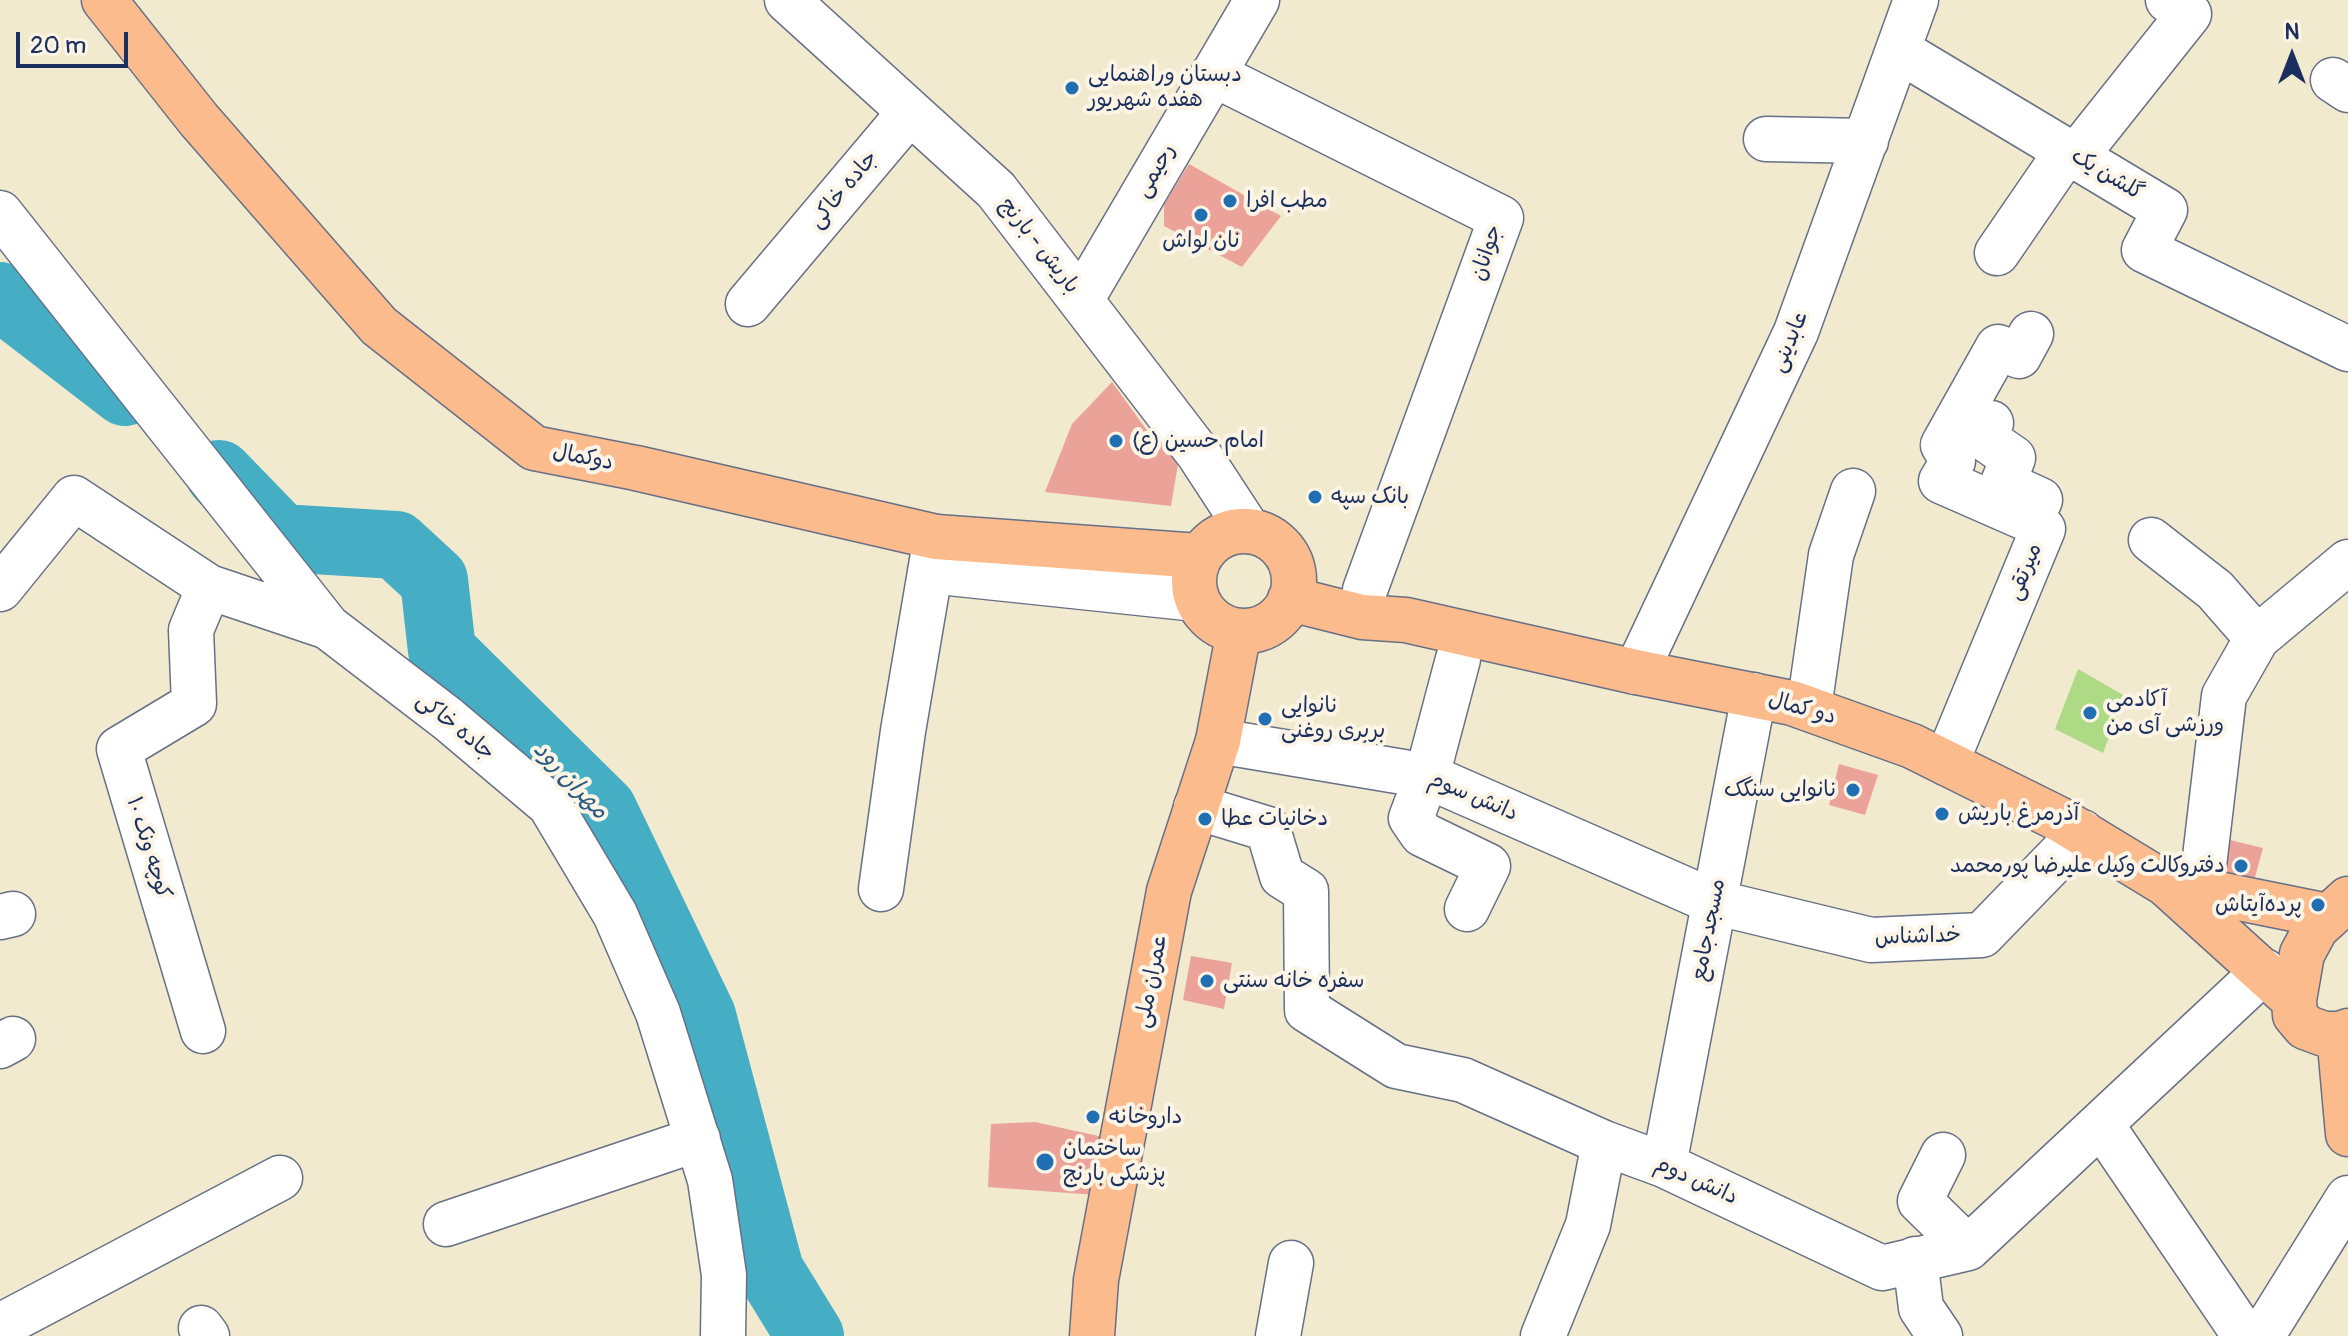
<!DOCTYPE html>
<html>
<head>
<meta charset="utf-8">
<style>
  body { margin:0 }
  #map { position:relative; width:2348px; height:1336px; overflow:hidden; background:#f1eacf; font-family:Pangolin,sans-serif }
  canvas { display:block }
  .north { position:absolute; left:2252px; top:16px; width:80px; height:80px; -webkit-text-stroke:6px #fcf5e5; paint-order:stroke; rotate:0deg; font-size:22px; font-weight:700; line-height:32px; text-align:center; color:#1b2f5e }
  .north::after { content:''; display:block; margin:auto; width:28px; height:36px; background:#1b2f5e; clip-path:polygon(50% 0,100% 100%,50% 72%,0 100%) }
  .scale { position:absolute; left:16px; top:32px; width:112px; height:36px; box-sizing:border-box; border:4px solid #1b2f5e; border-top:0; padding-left:10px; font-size:24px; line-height:28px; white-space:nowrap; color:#1b2f5e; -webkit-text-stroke:6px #fcf5e5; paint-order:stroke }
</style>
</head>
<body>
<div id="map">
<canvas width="2348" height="1336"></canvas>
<div class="north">N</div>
<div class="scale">20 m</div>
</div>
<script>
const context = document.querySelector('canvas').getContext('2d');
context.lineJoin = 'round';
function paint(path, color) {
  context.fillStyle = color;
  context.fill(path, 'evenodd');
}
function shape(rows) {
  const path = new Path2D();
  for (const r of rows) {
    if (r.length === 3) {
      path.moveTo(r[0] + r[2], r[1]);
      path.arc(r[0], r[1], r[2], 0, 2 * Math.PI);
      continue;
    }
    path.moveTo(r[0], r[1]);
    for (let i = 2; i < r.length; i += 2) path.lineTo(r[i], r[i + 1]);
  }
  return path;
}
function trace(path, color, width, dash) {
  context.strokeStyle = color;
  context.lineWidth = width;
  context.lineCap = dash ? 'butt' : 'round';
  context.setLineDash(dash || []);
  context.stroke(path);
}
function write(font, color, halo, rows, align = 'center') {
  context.font = font + ' Pangolin,"Playpen Sans Arabic",sans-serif';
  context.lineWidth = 8;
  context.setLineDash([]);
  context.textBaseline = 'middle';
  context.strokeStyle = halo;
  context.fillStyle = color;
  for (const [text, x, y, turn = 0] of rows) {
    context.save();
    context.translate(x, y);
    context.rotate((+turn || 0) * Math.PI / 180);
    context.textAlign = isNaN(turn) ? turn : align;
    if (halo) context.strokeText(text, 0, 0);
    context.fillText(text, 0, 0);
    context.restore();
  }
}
const green = shape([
  [2078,669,2125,696,2103,753,2055,729]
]);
const river = shape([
  [0,296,125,392],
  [219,474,281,538,396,545,434,580,442,651,603,810,702,1016,770,1271,810,1336]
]);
const building = shape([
  [1189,164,1281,216,1242,267,1164,226,1164,205],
  [1112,382,1151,436,1181,446,1171,506,1045,492,1072,424],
  [1839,764,1878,775,1865,815,1829,805],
  [2230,840,2263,848,2250,895,2219,884],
  [1191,956,1232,963,1224,1009,1183,1000],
  [1035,1122,1103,1137,1096,1195,988,1187,991,1124]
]);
const minor = shape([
  [787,0,996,190,1198,453,1249,531],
  [1898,50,2165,210,2144,250,2348,349],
  [1213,74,1501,218,1365,590],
  [2333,80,2348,90],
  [1766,139,1866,141],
  [2076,156,2189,14,2168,0],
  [0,213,328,627,448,719,550,805,615,914,658,1013,710,1180,724,1275,723,1336],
  [1997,253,2067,151],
  [1081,300,1257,0],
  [748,304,910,112],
  [2030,520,1941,481,1953,461,1943,445,1998,347,2019,356,2031,334],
  [2151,540,2215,590,2257,638],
  [930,571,1196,599],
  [0,589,74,498,209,587,328,627],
  [1458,659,1427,776,1411,818,1422,834,1488,866,1467,909],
  [1636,672,1796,332,1916,0],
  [1809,708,1831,555,1853,491],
  [1218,741,1427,776,1714,902,1871,940,1982,935,2082,832],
  [1946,763,2043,529,2030,520,2040,500,2003,483,2013,458,1981,436,1991,423],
  [1196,807,1268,829,1282,876,1306,891,1307,1010,1396,1066,1463,1080,1604,1143,1664,1165,1882,1268,1968,1248,2264,971],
  [881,889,903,731,936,537],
  [2201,891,2224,696,2257,638,2348,562],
  [0,917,13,914],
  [203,1031,119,749,194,704,191,630,209,587],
  [0,1046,13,1039],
  [2101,1124,2245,1336],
  [1943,1155,1920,1201,1968,1248],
  [1664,1165,1754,695],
  [446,1224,698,1139],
  [1915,1259,1921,1308,1940,1336],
  [0,1326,280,1178],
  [201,1328,207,1336],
  [1278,1336,1291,1263],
  [1543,1336,1588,1225,1604,1143],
  [2262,1336,2348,1198]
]);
const major = shape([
  [104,0,199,120,379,326,534,448,636,468,936,537,1199,556],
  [1244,581,50],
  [1290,599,1362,617,1406,620,1636,672,1792,703,1912,746,2059,819,2166,884,2294,1000],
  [2169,884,2328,916],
  [2348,899,2316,928,2302,954,2294,1000,2295,1015,2305,1027,2324,1034,2339,1034,2348,1031],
  [2339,1034,2348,1134],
  [1092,1336,1096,1280,1169,891,1218,741,1239,631]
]);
const markers = [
  [1072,88,8,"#1f6fb2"],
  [1230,201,8,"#1f6fb2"],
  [1201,215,8,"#1f6fb2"],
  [1116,441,8,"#1f6fb2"],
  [1315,497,8,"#1f6fb2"],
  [2090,713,8,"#1f6fb2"],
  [1265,719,8,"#1f6fb2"],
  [1853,790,8,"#1f6fb2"],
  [1942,814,8,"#1f6fb2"],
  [1205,819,8,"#1f6fb2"],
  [2241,866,8,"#1f6fb2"],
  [2318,905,8,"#1f6fb2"],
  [1207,981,8,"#1f6fb2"],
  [1093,1117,8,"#1f6fb2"],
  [1045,1162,10,"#1f6fb2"]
];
const poiNames = [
  ["دبستان وراهنمایی",1088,75],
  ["هفده شهریور",1088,100],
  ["مطب افرا",1246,201],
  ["نان لواش",1201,241,"center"],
  ["امام حسین (ع)",1132,441],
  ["بانک سپه",1331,497],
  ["آکادمی",2106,700],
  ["ورزشی آی من",2106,725],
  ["نانوایی",1281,706],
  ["بربری روغنی",1281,731],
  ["نانوایی سنگک",1837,790,"right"],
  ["آذرمرغ باریش",1958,814],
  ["دخانیات عطا",1221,819],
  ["دفتروکالت وکیل علیرضا پورمحمد",2225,866,"right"],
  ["پرده‌آیتاش",2302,905,"right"],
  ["سفره خانه سنتی",1223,981],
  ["داروخانه",1109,1117],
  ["ساختمان",1063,1149],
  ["پزشکی بارنج",1063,1174]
];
const streetNames = [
  ["رحیمی",1156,171,-60],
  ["گلشن یک",2107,175,31],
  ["جاده خاکی",844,190,-50],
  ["باریش - بارنج",1039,246,52],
  ["جوانان",1487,253,-72],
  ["عابدینی",1790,342,-67],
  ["دوکمال",583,458,11],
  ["میرتقی",2025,572,-68],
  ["دو کمال",1802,709,16],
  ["جاده خاکی",455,727,39],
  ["دانش سوم",1473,797,23],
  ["کوچه ونک ۱۰",148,848,73],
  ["مسجدجامع",1709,930,-79],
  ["خداشناس",1918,937,-2],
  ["عمران ملی",1152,981,-79],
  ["دانش دوم",1696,1181,24]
];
const waterNames = [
  ["مهران رود",570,781,47]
];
paint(green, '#aeda86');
trace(river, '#45aec4', 68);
paint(building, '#eaa299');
trace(minor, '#667086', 47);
trace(major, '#667086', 47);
trace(minor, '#fff', 44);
trace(major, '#fbbb8d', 44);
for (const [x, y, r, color] of markers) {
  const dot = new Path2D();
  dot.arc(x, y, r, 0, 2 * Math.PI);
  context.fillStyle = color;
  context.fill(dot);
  trace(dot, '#fcf5e5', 3);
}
write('22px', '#1b2f5e', '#fcf5e5', poiNames, 'left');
write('22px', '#1b2f5e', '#fcf5e5', streetNames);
write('italic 24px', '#2a5b82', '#fcf5e5', waterNames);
</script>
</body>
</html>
